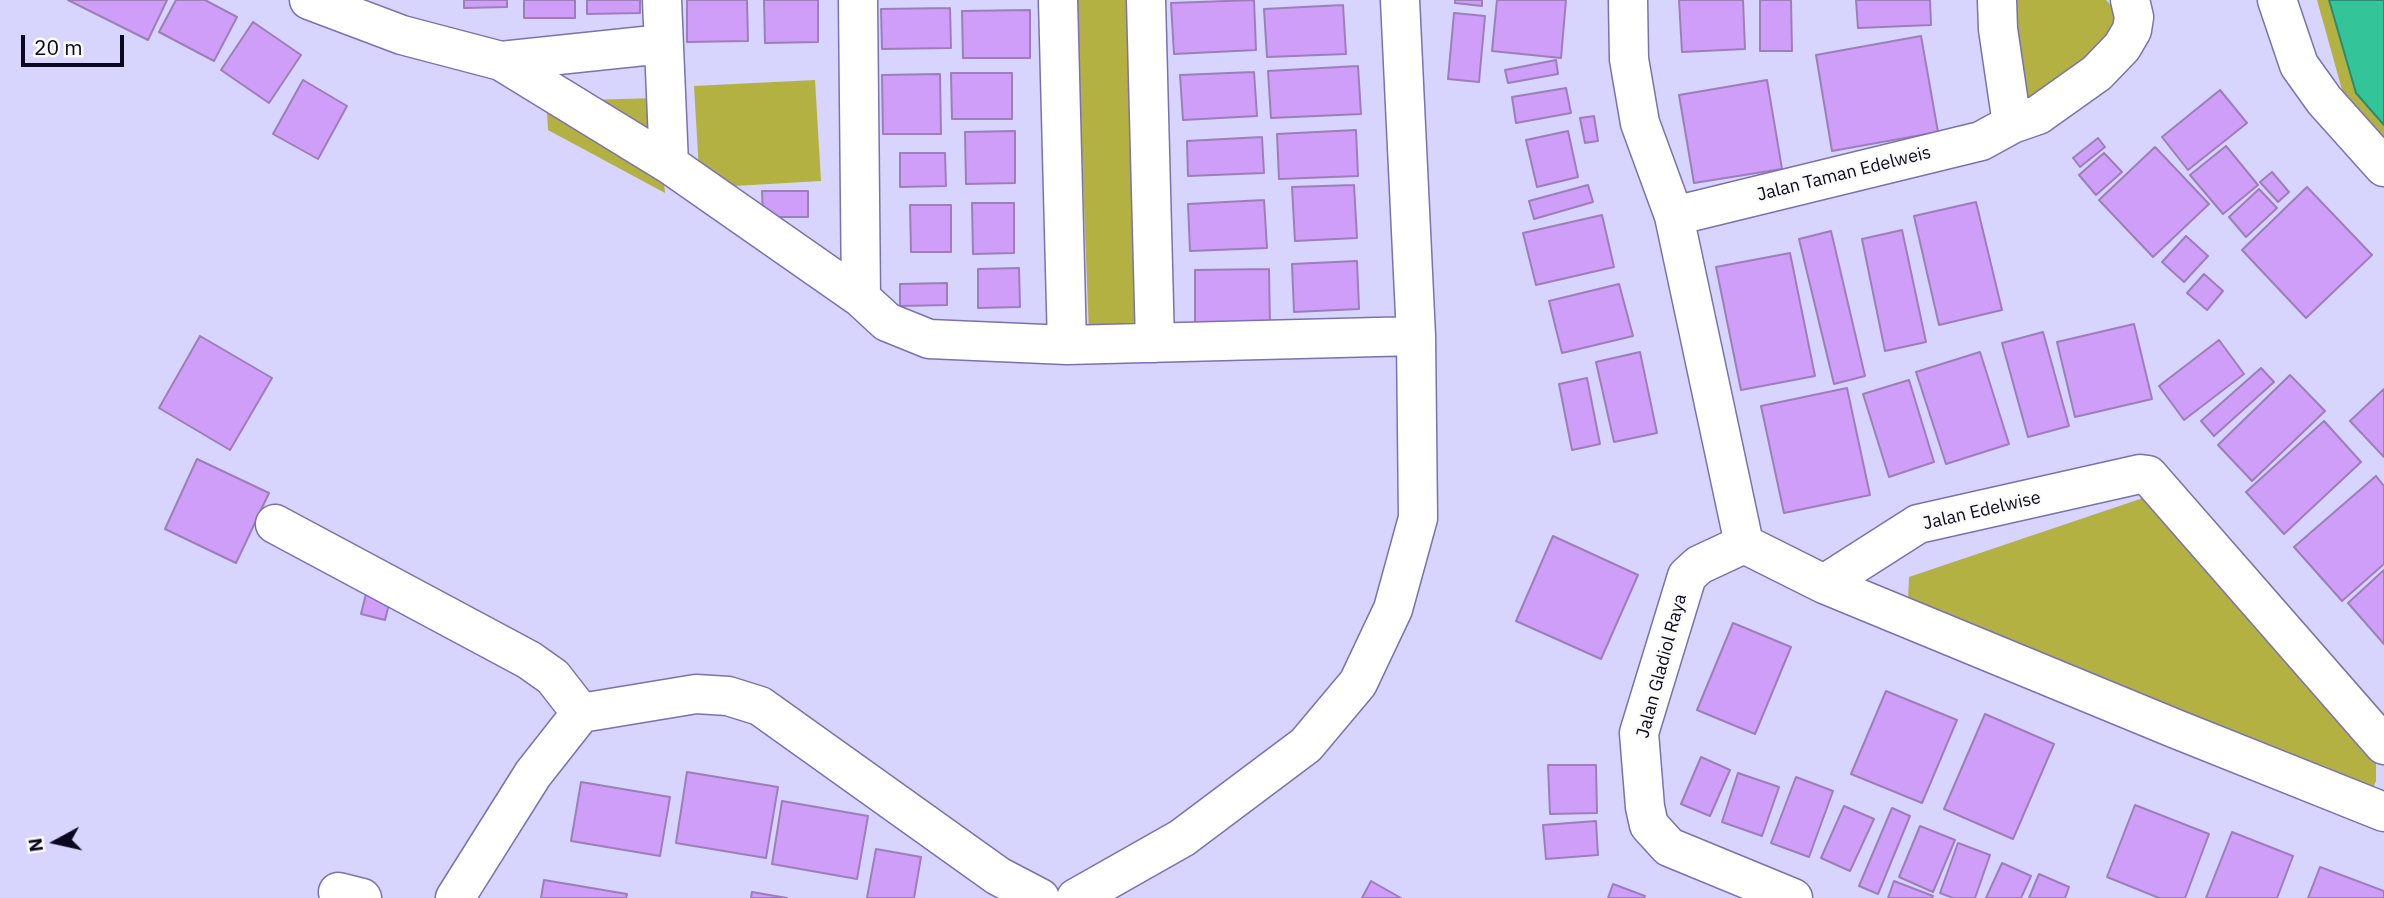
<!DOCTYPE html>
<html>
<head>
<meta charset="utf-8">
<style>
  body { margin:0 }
  #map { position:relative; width:2384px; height:898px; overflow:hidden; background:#d7d4fd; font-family:"IBM Plex Sans",sans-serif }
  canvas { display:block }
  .north { position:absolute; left:21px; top:807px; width:70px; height:70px; -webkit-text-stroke:5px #fafafa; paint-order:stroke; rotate:262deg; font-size:19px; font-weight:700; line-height:28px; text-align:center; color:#0b071e }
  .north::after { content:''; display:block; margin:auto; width:24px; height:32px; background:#0b071e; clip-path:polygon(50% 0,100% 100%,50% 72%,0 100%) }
  .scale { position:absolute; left:21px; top:35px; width:103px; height:32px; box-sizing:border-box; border:4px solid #0b071e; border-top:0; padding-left:9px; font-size:21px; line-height:24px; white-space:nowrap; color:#0b071e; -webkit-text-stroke:5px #fafafa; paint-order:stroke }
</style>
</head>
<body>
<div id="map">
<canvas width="2384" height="898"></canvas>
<div class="north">N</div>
<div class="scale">20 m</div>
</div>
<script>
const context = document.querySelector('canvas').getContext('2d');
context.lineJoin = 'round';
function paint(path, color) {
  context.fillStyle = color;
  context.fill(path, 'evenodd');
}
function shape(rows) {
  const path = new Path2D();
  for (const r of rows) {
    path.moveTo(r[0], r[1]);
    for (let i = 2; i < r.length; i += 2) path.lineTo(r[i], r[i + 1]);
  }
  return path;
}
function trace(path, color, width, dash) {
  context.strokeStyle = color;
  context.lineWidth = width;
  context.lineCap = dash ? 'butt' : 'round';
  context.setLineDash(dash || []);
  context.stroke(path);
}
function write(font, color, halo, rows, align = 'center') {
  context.font = font + ' "IBM Plex Sans",sans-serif';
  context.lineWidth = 5;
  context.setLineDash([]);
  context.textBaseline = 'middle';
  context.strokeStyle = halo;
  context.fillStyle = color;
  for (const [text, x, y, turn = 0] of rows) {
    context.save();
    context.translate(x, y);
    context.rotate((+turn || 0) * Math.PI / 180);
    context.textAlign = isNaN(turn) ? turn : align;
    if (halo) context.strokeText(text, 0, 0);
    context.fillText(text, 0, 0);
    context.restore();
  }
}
const green = shape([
  [1076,0,1132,0,1145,332,1089,334],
  [2006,0,2106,0,2117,12,2120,34,2025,110],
  [2317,0,2384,0,2384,142,2344,97],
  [815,80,821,181,700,188,694,86],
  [656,98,665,193,548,130,547,112,552,101],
  [2143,498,2376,762,2376,781,2367,801,1908,600,1909,577]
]);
const water = shape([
  [2329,0,2384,0,2384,125,2356,93,2329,0]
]);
const building = shape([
  [68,0,167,0,148,40,68,0],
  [176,0,205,0,237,17,214,61,159,32,176,0],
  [464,0,507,0,507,7,464,8,464,0],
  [524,0,575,0,575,18,524,18,524,0],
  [587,0,640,0,640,13,587,14,587,0],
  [687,0,747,0,748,41,687,42,687,0],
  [764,0,818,0,818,42,765,43,764,0],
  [1254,0,1256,50,1174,54,1171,3,1254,0],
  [1455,0,1482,0,1482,6,1455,3,1455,0],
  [1497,0,1566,0,1561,58,1492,51,1497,0],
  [1679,0,1743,0,1745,49,1682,52,1679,0],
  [1760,0,1791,0,1792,51,1760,51,1760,0],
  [1856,0,1930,0,1931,25,1858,28,1856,0],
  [1343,5,1346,54,1267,57,1264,9,1343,5],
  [950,8,951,48,882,49,881,9,950,8],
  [1030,10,1030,58,963,58,962,11,1030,10],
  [1454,13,1485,16,1479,82,1448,79,1454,13],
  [253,22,301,55,269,103,221,70,253,22],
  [1921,36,1938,132,1832,151,1816,55,1921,36],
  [1556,60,1558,74,1508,83,1505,70,1556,60],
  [1358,66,1361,114,1271,118,1268,71,1358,66],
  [1254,72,1257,116,1183,120,1180,75,1254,72],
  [951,73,1012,73,1012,119,952,119,951,73],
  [940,74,941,134,883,134,882,75,940,74],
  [303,80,347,106,318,159,273,134,303,80],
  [1767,80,1782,169,1694,183,1679,95,1767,80],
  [1566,88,1571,113,1516,123,1512,97,1566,88],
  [2220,90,2247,123,2188,170,2162,137,2220,90],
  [1594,116,1598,141,1585,143,1580,118,1594,116],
  [1356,130,1358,176,1279,179,1277,134,1356,130],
  [1015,131,1015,183,966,184,965,132,1015,131],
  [1568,131,1578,177,1537,187,1526,140,1568,131],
  [1262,137,1264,173,1188,176,1187,141,1262,137],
  [2098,138,2105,147,2080,167,2073,158,2098,138],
  [2226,146,2258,185,2223,214,2190,175,2226,146],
  [2155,147,2209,204,2153,257,2099,200,2155,147],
  [900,153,945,153,946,186,900,187,900,153],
  [2104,153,2122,172,2096,195,2079,175,2104,153],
  [2272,172,2289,192,2278,202,2260,182,2272,172],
  [1354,185,1357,238,1295,241,1292,187,1354,185],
  [1588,185,1593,202,1534,219,1529,201,1588,185],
  [2307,187,2372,255,2306,318,2242,250,2307,187],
  [2259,189,2277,208,2246,237,2229,217,2259,189],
  [762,191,808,191,808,217,763,217,762,191],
  [1264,200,1267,248,1190,251,1188,204,1264,200],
  [1976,202,2002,310,1939,325,1914,216,1976,202],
  [972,203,1014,203,1014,253,973,254,972,203],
  [910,205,951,205,951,252,911,252,910,205],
  [1602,215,1614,267,1536,285,1523,233,1602,215],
  [1902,230,1926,342,1885,351,1862,239,1902,230],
  [1831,231,1865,376,1834,384,1799,239,1831,231],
  [2186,236,2208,256,2184,282,2162,262,2186,236],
  [1790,253,1815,376,1741,390,1716,267,1790,253],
  [1357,261,1359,309,1294,312,1292,264,1357,261],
  [1019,268,1020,307,978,308,978,269,1019,268],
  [1269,269,1270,327,1195,327,1195,270,1269,269],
  [2204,274,2223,291,2207,310,2187,293,2204,274],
  [947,283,947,305,900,306,900,284,947,283],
  [1619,284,1633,336,1562,353,1549,301,1619,284],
  [2134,324,2152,399,2075,417,2057,342,2134,324],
  [2043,332,2069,426,2028,437,2002,343,2043,332],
  [200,336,272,378,230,450,159,408,200,336],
  [2219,340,2244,374,2184,420,2159,386,2219,340],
  [1640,352,1657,433,1614,442,1596,362,1640,352],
  [1980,352,2009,444,1946,464,1916,372,1980,352],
  [2261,368,2274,382,2214,436,2201,421,2261,368],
  [2290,375,2325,411,2252,481,2218,445,2290,375],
  [1587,378,1600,444,1572,450,1559,384,1587,378],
  [1909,380,1934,462,1889,477,1863,394,1909,380],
  [1847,388,1870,495,1784,513,1761,406,1847,388],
  [2384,389,2384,457,2350,421,2384,389],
  [2324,421,2361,462,2284,534,2246,492,2324,421],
  [197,459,269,493,236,563,165,529,197,459],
  [2376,476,2384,486,2384,564,2342,601,2294,547,2376,476],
  [1553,536,1638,575,1601,659,1516,621,1553,536],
  [2384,570,2384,644,2348,603,2384,570],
  [366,594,390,600,385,620,361,614,366,594],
  [1733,623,1791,647,1755,734,1697,710,1733,623],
  [1886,691,1957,720,1922,803,1851,774,1886,691],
  [1985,714,2054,744,2013,839,1944,809,1985,714],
  [1701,757,1730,770,1710,816,1681,804,1701,757],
  [1548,765,1596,765,1597,813,1550,814,1548,765],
  [687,772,778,787,766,858,676,843,687,772],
  [1738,773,1779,787,1762,836,1722,822,1738,773],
  [1796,777,1833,791,1809,857,1771,843,1796,777],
  [581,782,670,797,660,856,571,841,581,782],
  [782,801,868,816,857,879,772,864,782,801],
  [2135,805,2209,834,2185,898,2159,898,2107,877,2135,805],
  [1844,806,1874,819,1850,871,1821,858,1844,806],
  [1892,808,1910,816,1878,894,1859,886,1892,808],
  [1596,821,1598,855,1546,859,1543,825,1596,821],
  [1920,826,1955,840,1933,892,1899,877,1920,826],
  [2232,832,2293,856,2277,898,2206,898,2232,832],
  [1958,843,1990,855,1975,898,1953,898,1940,893,1958,843],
  [876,849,921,857,914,898,867,898,876,849],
  [2002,863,2031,876,2021,898,1986,898,2002,863],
  [2320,867,2384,891,2384,898,2308,898,2320,867],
  [2039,874,2069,887,2065,898,2029,898,2039,874],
  [544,880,627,894,626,898,541,898,544,880],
  [1371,881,1401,898,1362,898,1371,881],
  [1894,881,1933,896,1932,898,1888,898,1894,881],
  [1613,884,1645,896,1644,898,1608,898,1613,884],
  [752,892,787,898,751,898,752,892]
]);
const minor = shape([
  [309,0,402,35,501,61,663,44],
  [662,0,669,164],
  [858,0,861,298],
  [1058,0,1067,345],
  [1146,0,1155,343],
  [1628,0,1629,59,1640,123,1674,216,1744,544],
  [1997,0,1998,29,2012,124],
  [501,61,669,164,861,298,887,322,929,339,1067,345,1416,336],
  [1674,216,1981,141,2012,124,2038,115,2097,73,2122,47,2132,30,2134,17,2130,0],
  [275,524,529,660,553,677,581,713],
  [1744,544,1824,584,2176,729,2384,812],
  [1744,544,1699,565,1687,576,1639,733,1645,807,1649,825,1669,847,1793,898],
  [1824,584,1918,524,2140,474,2148,475,2384,745],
  [338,892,362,898],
  [455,898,533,774,581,713,696,694,728,696,760,706,998,876,1040,898],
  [1076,898,1182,838,1306,745,1358,683,1393,609,1418,518,1416,336,1400,0]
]);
const major = shape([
  [2277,0,2299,65,2324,100,2384,167]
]);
const streetNames = [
  ["Jalan Taman Edelweis",1844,174,-14],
  ["Jalan Edelwise",1982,511,-13],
  ["Jalan Gladiol Raya",1662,666,-75]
];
paint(green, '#b3b141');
paint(water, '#34c49a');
trace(water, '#288b75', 2);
paint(building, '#cf9ef9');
trace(building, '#9e7eba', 2);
trace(minor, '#7972b0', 41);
trace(major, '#7972b0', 41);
trace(minor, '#fff', 38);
trace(major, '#fff', 38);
write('18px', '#0b071e', '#fafafa', streetNames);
</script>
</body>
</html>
